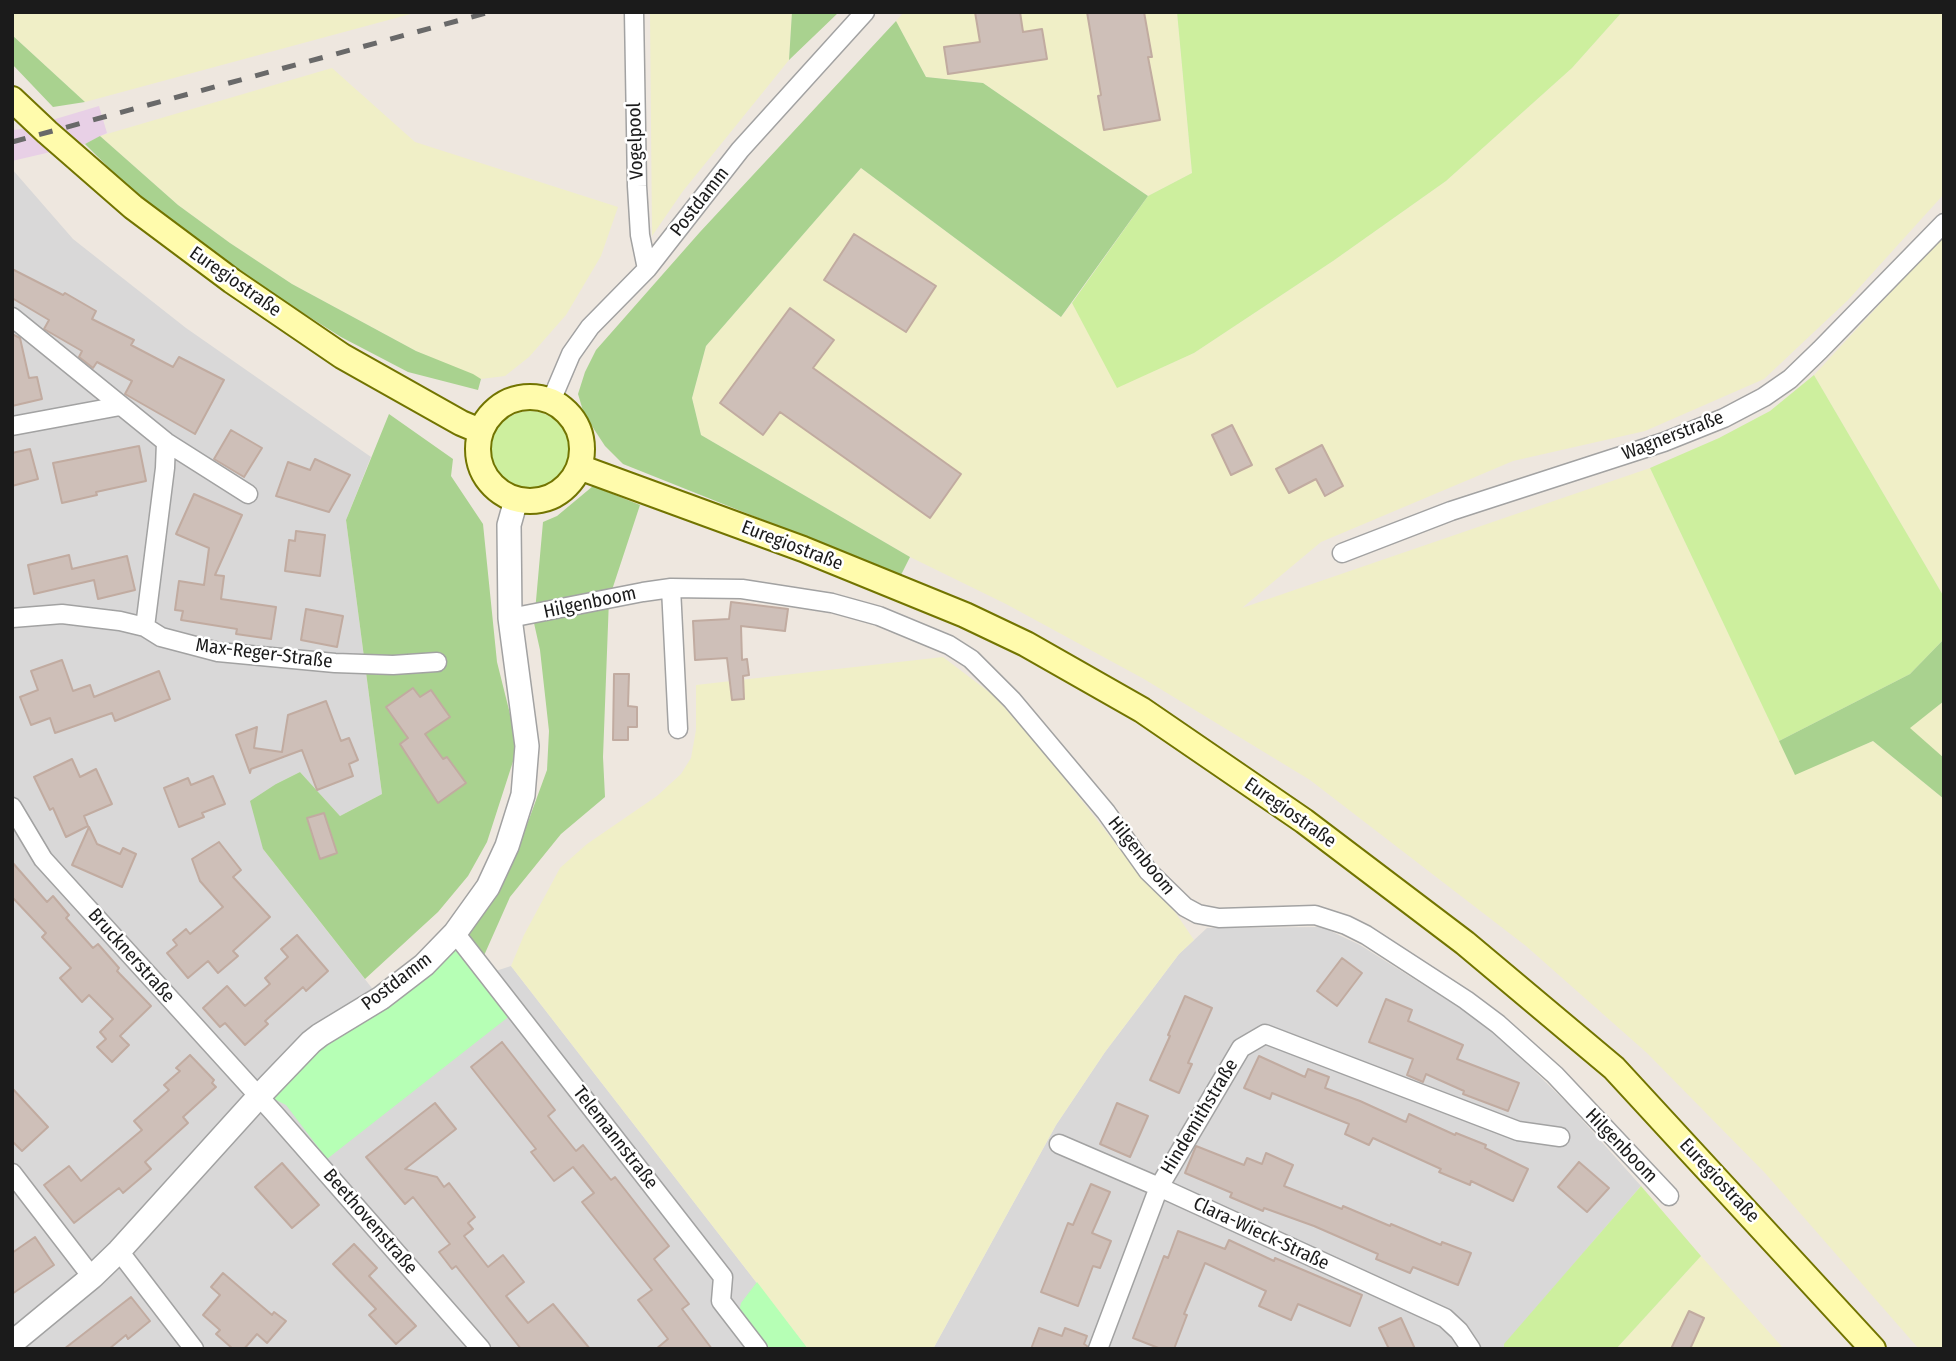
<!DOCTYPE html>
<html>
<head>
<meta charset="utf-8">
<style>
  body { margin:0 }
  #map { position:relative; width:1956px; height:1361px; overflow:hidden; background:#eee7df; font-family:"Fira Sans Condensed",sans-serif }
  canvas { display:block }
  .frame { position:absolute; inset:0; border:14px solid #1b1b1b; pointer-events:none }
</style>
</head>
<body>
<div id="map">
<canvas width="1956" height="1361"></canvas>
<div class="frame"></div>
</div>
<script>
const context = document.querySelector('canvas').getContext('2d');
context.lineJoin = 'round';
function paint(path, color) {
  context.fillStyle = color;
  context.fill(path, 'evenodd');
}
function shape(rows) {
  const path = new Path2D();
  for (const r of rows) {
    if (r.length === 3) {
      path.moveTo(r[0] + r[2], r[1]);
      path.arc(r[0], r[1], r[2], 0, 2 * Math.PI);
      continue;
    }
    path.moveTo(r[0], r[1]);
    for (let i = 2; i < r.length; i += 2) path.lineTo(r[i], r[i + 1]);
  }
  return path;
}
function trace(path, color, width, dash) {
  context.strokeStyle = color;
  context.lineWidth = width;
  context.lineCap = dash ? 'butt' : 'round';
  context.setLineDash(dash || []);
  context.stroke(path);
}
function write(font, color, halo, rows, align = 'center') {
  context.font = font + ' "Fira Sans Condensed",sans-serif';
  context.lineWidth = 5;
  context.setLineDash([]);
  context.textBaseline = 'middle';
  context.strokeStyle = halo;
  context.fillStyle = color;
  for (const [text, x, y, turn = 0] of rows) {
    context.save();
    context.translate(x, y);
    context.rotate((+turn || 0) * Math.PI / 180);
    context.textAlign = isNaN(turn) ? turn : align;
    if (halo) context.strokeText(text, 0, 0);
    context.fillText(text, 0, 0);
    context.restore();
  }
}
const residential = shape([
  [12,169,73,239,186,328,371,457,346,520,382,794,340,816,300,772,276,784,263,849,411,1038,474,978,511,966,808,1349,12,1349],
  [1322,927,1360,945,1487,1025,1567,1103,1641,1186,1505,1344,1504,1349,933,1349,1056,1125,1105,1052,1179,954,1207,928]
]);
const industrial = shape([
  [99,106,107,133,85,144,12,161,12,130,22,129]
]);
const farmland = shape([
  [12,12,418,12,85,102,12,35],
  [650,12,792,12,789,60,683,191,652,236],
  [904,12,1177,12,1192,173,1148,196,983,83,926,77,896,21],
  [1622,12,1944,12,1944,194,1848,300,1764,379,1645,431,1513,461,1321,542,1242,608,1650,468,1795,774,1873,741,1944,799,1944,1349,1919,1349,1765,1173,1647,1053,1526,946,1310,780,1144,679,1006,604,910,557,701,435,692,398,706,346,861,168,1061,317,1072,303,1118,387,1194,353,1333,261,1446,181,1572,68],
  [332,68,415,142,618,207,601,256,566,315,529,357,505,376,481,379,416,351,292,284,230,243,178,205,100,136],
  [1944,235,1944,597,1814,375],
  [943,657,993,695,1039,746,1144,880,1175,912,1194,940,1179,954,1105,1052,1056,1125,933,1349,808,1349,511,966,524,935,560,868,587,844,657,796,681,774,691,758,696,730,696,685],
  [1944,701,1944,758,1909,728],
  [1701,1256,1784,1349,1616,1349]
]);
const grass = shape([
  [1177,12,1622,12,1572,68,1446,181,1333,261,1194,353,1117,388,1072,303,1148,196,1192,173],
  [1814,375,1944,597,1944,639,1910,674,1779,741,1650,468,1719,438,1770,411],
  [530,450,39],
  [1641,1186,1701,1256,1616,1349,1504,1349,1504,1344]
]);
const forest = shape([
  [792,12,839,12,789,60],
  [896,21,926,77,983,83,1148,196,1061,317,861,168,706,346,692,398,701,435,910,557,901,575,623,464,605,446,584,414,578,394,585,372,596,350,700,232],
  [12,35,85,102,53,107,12,64],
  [100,136,178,205,230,243,292,284,416,351,473,374,481,379,478,390,408,372,341,337,221,261,139,198,85,144],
  [389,414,453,459,451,476,483,524,497,662,518,746,487,842,468,876,438,912,365,979,263,849,250,801,276,784,300,772,340,816,382,794,346,520],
  [593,486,640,505,609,599,603,757,605,797,561,834,510,897,474,978,457,933,517,852,547,770,549,731,540,650,534,623,543,522,557,516],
  [1944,639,1944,701,1910,728,1944,758,1944,799,1873,741,1795,775,1779,741,1910,674]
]);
const park = shape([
  [455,933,516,1011,327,1159,286,1105,262,1093],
  [757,1282,808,1349,758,1349,737,1322,741,1303]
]);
const building = shape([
  [975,12,1020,12,1023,32,1042,29,1047,59,948,74,944,47,980,42,975,12],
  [1087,12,1144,12,1152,57,1148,57,1160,120,1104,130,1098,96,1101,95,1087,12],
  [854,234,936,286,906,332,824,280,854,234],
  [12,269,63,295,65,293,96,311,92,319,134,340,131,345,173,367,179,357,224,380,195,434,125,394,132,381,97,362,93,368,79,357,82,351,44,329,49,320,12,298,12,269],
  [790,308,834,340,813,368,961,474,930,518,780,412,763,435,720,403,790,308],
  [12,334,20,338,29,378,37,377,42,399,12,406,12,334],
  [1232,425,1252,465,1231,475,1212,435,1232,425],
  [231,430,262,448,244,477,214,459,231,430],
  [1322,445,1343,486,1325,496,1316,479,1289,493,1276,469,1322,445],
  [139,446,146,481,96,492,97,495,62,503,53,463,139,446],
  [30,449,38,479,12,486,12,453,30,449],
  [315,459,350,475,329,512,276,496,288,462,310,470,315,459],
  [194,494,242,515,215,575,224,576,221,599,276,607,271,639,236,634,237,629,181,620,183,611,175,610,179,581,204,585,209,548,176,534,194,494],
  [296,531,325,535,320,576,285,571,289,540,295,541,296,531],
  [69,555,72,569,127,556,135,590,98,599,94,580,34,594,28,565,69,555],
  [731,602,788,609,785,631,741,626,742,660,747,659,749,675,743,676,744,699,732,700,727,658,695,660,693,621,729,619,731,602],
  [306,609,343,616,337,647,301,640,306,609],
  [62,660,73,691,90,685,94,697,159,671,170,699,115,721,112,713,55,733,50,718,31,725,20,697,38,690,31,671,62,660],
  [614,674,629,674,628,706,637,707,637,727,628,727,628,740,613,740,614,674],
  [413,688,420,697,431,690,450,717,425,734,443,759,447,757,466,783,438,803,400,744,408,738,386,707,413,688],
  [326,701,341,741,349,738,358,760,349,764,353,776,317,790,302,750,251,769,250,773,236,735,257,727,254,748,282,752,288,715,326,701],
  [72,759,80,777,96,769,112,804,84,816,88,826,66,837,53,808,50,810,34,777,72,759],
  [213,776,225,804,202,813,204,817,179,827,164,788,188,778,191,785,213,776],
  [324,813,337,853,320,859,307,818,324,813],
  [89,827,97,844,120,854,123,848,136,854,122,887,72,865,89,827],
  [219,842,241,870,233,877,270,917,233,951,238,956,218,973,208,961,188,978,167,953,177,945,173,940,186,929,190,934,223,907,200,881,192,859,219,842],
  [12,862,47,902,53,896,69,915,66,918,93,948,98,944,119,968,117,971,151,1006,120,1036,129,1045,112,1062,97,1047,106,1039,100,1032,113,1019,89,995,82,1002,60,978,71,968,42,937,46,933,12,897,12,862],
  [297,935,328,971,306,991,303,987,265,1021,268,1024,245,1045,225,1023,220,1027,203,1008,227,986,245,1006,270,984,265,978,288,957,281,949,297,935],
  [1342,958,1362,973,1337,1006,1317,991,1342,958],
  [1185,996,1212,1008,1188,1063,1192,1064,1179,1093,1150,1080,1170,1036,1168,1035,1185,996],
  [1386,999,1412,1010,1408,1021,1463,1045,1457,1059,1519,1083,1508,1111,1463,1094,1464,1091,1426,1074,1423,1082,1407,1075,1413,1059,1369,1042,1386,999],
  [502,1042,555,1110,548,1116,576,1151,583,1145,611,1180,615,1177,669,1246,654,1259,689,1304,682,1309,712,1349,656,1349,668,1339,638,1300,652,1290,582,1202,594,1193,573,1167,554,1181,531,1152,536,1149,471,1067,502,1042],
  [190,1055,214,1080,212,1083,216,1087,183,1117,188,1123,145,1162,151,1169,123,1193,119,1188,74,1223,44,1185,69,1166,81,1181,142,1130,134,1121,169,1090,164,1085,180,1071,176,1068,190,1055],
  [1259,1056,1305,1077,1308,1069,1329,1077,1325,1088,1360,1101,1406,1122,1409,1114,1455,1135,1456,1133,1486,1145,1485,1148,1528,1169,1513,1201,1471,1181,1470,1185,1439,1172,1441,1169,1373,1138,1369,1145,1345,1134,1349,1124,1272,1093,1270,1099,1244,1088,1259,1056],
  [12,1088,48,1127,22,1151,12,1141,12,1088],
  [435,1103,456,1129,405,1169,437,1177,444,1187,449,1183,475,1217,468,1223,473,1229,464,1236,488,1267,503,1255,524,1282,506,1296,528,1323,553,1304,590,1349,521,1349,456,1266,452,1269,439,1252,450,1244,413,1197,405,1204,366,1157,435,1103],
  [1117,1103,1148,1116,1130,1157,1100,1144,1117,1103],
  [1196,1146,1244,1165,1247,1158,1262,1164,1266,1153,1293,1165,1284,1186,1342,1209,1343,1206,1390,1226,1391,1224,1441,1245,1442,1242,1471,1253,1458,1285,1413,1267,1410,1273,1376,1259,1378,1254,1314,1226,1264,1208,1263,1211,1230,1197,1232,1193,1185,1173,1196,1146],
  [1579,1162,1609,1188,1587,1212,1558,1187,1579,1162],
  [282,1163,319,1205,292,1228,255,1187,282,1163],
  [1091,1184,1110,1192,1092,1233,1111,1241,1100,1268,1093,1266,1078,1306,1041,1292,1068,1223,1073,1225,1091,1184],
  [1178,1231,1225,1249,1229,1240,1274,1261,1275,1258,1362,1295,1350,1326,1298,1304,1291,1320,1259,1306,1266,1291,1205,1263,1184,1314,1187,1315,1174,1349,1161,1349,1133,1338,1164,1256,1168,1258,1178,1231],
  [35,1237,54,1265,12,1294,12,1253,35,1237],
  [354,1244,377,1268,369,1276,416,1326,396,1344,369,1315,376,1309,333,1264,354,1244],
  [223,1273,272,1315,274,1312,286,1321,267,1343,257,1334,244,1349,233,1349,216,1334,220,1330,203,1315,220,1295,211,1287,223,1273],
  [131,1297,150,1321,128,1339,126,1335,109,1349,64,1349,131,1297],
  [1689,1311,1704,1318,1690,1349,1671,1349,1689,1311],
  [1401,1318,1415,1349,1389,1349,1379,1328,1401,1318],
  [1039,1328,1062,1336,1065,1328,1087,1336,1084,1344,1087,1346,1087,1349,1031,1349,1039,1328]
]);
const minor = shape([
  [634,12,637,186,640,235,647,269],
  [12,317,166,442,248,494],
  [551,401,571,354,590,327,647,269,740,150,865,12],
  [12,426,120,406],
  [1342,553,1451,511,1664,442,1724,418,1764,397,1790,379,1820,350,1944,223],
  [671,588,742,589,832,603,879,616,949,645,971,659,1012,700,1106,812,1148,871,1185,907,1198,914,1219,918,1315,915,1346,925,1366,935,1466,1000,1498,1024,1555,1075,1669,1196],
  [12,618,62,614,120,621,145,627,161,637,218,652,335,663,393,665,437,662],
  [510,618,643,592,671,588,678,729],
  [145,627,165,468,166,442],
  [12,807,43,859,273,1112,481,1349],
  [455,933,723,1277,721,1301,758,1349],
  [1059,1144,1159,1187,1445,1318,1459,1331,1471,1349],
  [12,1173,92,1277],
  [119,1251,194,1349],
  [1098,1349,1159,1187,1241,1048,1265,1034,1518,1131,1560,1137]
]);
const tertiary = shape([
  [12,1343,92,1277,119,1251,262,1093,311,1042,320,1035,381,998,424,965,455,933,488,887,507,846,523,795,527,746,510,618,509,525,516,500]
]);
const secondary = shape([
  [12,99,47,132,133,207,232,281,342,356,461,423,480,431],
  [530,449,52],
  [579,467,803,549,965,615,1026,644,1142,710,1304,821,1465,943,1614,1068,1873,1349]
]);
const rail = shape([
  [12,142,490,12]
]);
const streetNames = [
  ["Vogelpool",636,141,-92],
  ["Postdamm",700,202,-52],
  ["Euregiostraße",235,282,35],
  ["Wagnerstraße",1673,436,-21],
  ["Euregiostraße",792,546,21],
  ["Hilgenboom",590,603,-12],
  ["Max-Reger-Straße",264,654,7],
  ["Euregiostraße",1290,813,35],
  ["Hilgenboom",1141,856,51],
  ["Brucknerstraße",131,956,48],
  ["Postdamm",397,982,-37],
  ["Hindemithstraße",1200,1117,-59],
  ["Telemannstraße",615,1138,52],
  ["Hilgenboom",1621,1146,46],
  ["Euregiostraße",1719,1181,47],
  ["Beethovenstraße",370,1222,49],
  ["Clara-Wieck-Straße",1261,1234,25]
];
paint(residential, '#d9d8d8');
paint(industrial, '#e8d0e6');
paint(farmland, '#f0efc7');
paint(grass, '#cdef9e');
paint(forest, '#a9d28f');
paint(park, '#b6ffb5');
paint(building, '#cebfb8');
trace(building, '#c1aba0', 2);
trace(minor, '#a2a2a2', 21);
trace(tertiary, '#a2a2a2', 26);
trace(secondary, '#727400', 28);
trace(minor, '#fff', 18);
trace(tertiary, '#fff', 23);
trace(secondary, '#fffbac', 24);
trace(rail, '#696969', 5, [14, 14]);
write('19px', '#1b1b1b', '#fff', streetNames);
</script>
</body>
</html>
